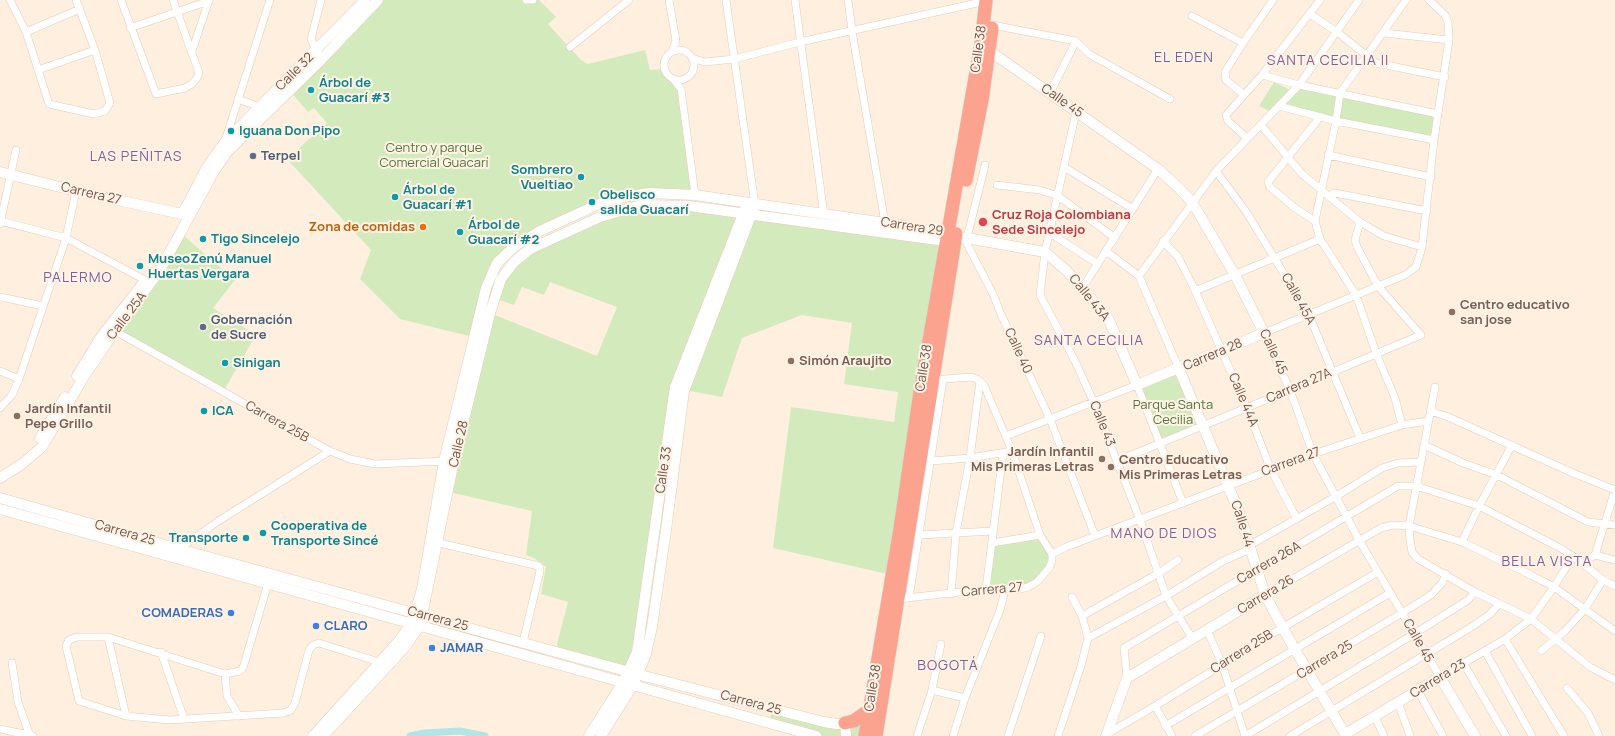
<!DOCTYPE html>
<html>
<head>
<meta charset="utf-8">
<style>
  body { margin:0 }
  canvas { display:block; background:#feefde }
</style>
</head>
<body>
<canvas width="1615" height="736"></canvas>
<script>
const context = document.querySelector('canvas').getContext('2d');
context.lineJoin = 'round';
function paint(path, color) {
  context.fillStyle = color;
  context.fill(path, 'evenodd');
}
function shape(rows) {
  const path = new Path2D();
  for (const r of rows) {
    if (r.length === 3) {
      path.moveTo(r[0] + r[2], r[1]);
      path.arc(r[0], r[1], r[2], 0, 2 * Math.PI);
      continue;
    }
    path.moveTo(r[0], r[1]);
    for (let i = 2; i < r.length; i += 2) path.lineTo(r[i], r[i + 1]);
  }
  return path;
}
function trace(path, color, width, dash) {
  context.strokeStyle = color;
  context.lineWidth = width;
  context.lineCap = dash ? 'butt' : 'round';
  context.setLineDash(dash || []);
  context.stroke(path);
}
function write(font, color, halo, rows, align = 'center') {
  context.font = font + ' Manrope,sans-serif';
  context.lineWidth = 4;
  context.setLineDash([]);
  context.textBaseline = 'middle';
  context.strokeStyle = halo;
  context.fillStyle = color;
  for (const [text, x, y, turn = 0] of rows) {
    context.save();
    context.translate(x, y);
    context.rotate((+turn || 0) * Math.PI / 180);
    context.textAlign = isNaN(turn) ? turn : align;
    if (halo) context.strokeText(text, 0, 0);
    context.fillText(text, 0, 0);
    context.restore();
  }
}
const green = shape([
  [378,0,539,0,556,17,548,24,581,60,588,64,645,50,650,70,663,69,681,89,695,195,634,195,540,231,497,263,473,337,400,319,360,279,371,250,287,159,327,123,314,108,308,112,289,90],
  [1274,82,1290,90,1272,112,1259,106],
  [1299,85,1438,114,1434,140,1279,106],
  [641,205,743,215,675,387,629,672,558,652,557,644,568,602,541,594,546,567,534,558,526,555,532,511,449,492,490,313,597,356,617,307,550,282,544,295,522,287,514,305,494,298,522,254],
  [751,216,945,241,892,575,773,548,791,407,894,422,898,392,844,384,852,323,802,315,742,338,722,397,685,390],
  [184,236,235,280,213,308,248,330,253,340,223,392,115,331],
  [1179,369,1204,425,1160,443,1137,385],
  [1040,535,1052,561,1028,587,986,589,992,543],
  [772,709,867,727,865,736,816,736,769,723]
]);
const canal = shape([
  [410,736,424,733,460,731,485,736]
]);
const street = shape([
  [10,0,26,32,49,104,94,114,105,111,110,103,95,50,76,0],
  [121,0,156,94,185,88,192,84,197,78,199,73,173,0],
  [526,0,533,0],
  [669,0,676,41,672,52],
  [726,0,755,205],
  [795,0,824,215],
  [848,0,852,31,885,223],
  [1429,0,1445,15,1448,22,1449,40,1434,140,1422,247,1416,267,1405,275,1264,333,1290,390,1313,454,1359,540,1440,677,1505,639,1531,619,1554,587,1573,556],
  [1310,14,1337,32,1376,63,1445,77],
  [1192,16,1243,43],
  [992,25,1076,41,1089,54,1170,99],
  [130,28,209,1],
  [26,32,80,9],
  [1384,33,1449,40],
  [570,47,629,0],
  [679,65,15],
  [192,51,209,0],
  [318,54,311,39,321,0],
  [692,58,705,62,734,59,800,42,986,1],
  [38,70,95,50],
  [1262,75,1299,85,1438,114],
  [674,80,681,89,695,195],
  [1050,93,1076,41],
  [1244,95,1226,80,1225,72,1243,43,1273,0],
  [238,99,262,108],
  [1279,106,1336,121,1434,140],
  [1076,112,1045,252,1040,295,1075,361,1094,403,1140,520,1166,596,1192,638],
  [1261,125,1302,174,1360,222,1384,236,1422,247],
  [1247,138,1228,121,1226,115,1262,75,1320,0],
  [225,141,270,0],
  [1328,155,1431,177],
  [985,165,966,242,993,294,1000,312,1050,419,1095,536],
  [1064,167,1133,209],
  [1216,171,1247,213,1309,315,1360,438],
  [997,185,1040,190,1058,196,1115,238],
  [1329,196,1335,193,1427,211],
  [0,221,66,238,145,280],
  [1315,221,1295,208,1270,187,1268,182,1320,117],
  [0,224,16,150],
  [1050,233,1098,264],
  [1163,241,1178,257,1193,286,1247,408,1271,470,1297,519],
  [1106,251,1139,276,1179,369],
  [1139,276,1216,171,1299,85,1359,0],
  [1083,287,1158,169],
  [1195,291,1320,239],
  [0,297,43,306],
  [115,331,297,433,330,451,350,459,375,464,448,461],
  [0,371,19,379],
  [932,380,971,377,977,379,984,385,1012,451,1040,535,1052,554],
  [1435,387,1409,526,1410,540,1412,552,1418,559,1475,592,1531,619,1590,667,1615,680],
  [0,408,12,395,19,379,66,238,76,191],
  [1430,411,1446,416,1573,473,1615,490],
  [1402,425,1395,398,1376,353,1356,295,1320,239,1315,221,1336,121,1340,93,1406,0],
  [1006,436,1137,385,1183,503],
  [1424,445,1463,463,1497,475,1588,522,1615,525],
  [931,461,970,458,1006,452],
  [1117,461,1290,390,1421,335,1378,286,1357,247,1355,240,1360,222],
  [919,535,993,531],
  [1462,542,1479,506,1512,445],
  [439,543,539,566,540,571,523,642],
  [992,543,1040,535],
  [1250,545,1335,497,1382,468,1398,463,1420,462],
  [179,549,220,520,330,451],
  [1595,555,1615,490],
  [1582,563,1595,555,1615,560],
  [269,580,243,668,240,671,225,674,108,637,77,637,69,640,66,646,79,701,126,716,170,720,284,713,291,710,295,703,309,650,313,645,319,643,379,662],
  [986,589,1003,453],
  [951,594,956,533,970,458,980,381],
  [1265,595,1381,528,1393,525,1409,526,1462,542,1531,575,1554,587,1615,631],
  [909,598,943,380],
  [898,599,986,589,1016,590,1028,587,1037,582,1049,568,1052,561,1052,554,1066,547,1313,454,1402,425,1428,421],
  [1082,616,1159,573,1178,560],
  [1207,630,1222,664,1245,736],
  [108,637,126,716],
  [1088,638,1166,596,1223,561,1250,549],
  [1505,639,1564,736],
  [1485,651,1532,736],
  [1541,651,1564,632,1585,609,1603,580],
  [161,652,184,719],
  [12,663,18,702,30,736],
  [1464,664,1506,736],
  [225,674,227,696,239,716],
  [1127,678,1124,648,1398,486,1416,486,1479,506,1562,549,1582,563,1603,580,1615,586],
  [1567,688,1588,713,1599,736],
  [932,690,965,698],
  [1418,691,1443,736],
  [1398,702,1410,736],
  [1155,706,1172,736],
  [1375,717,1384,736],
  [1165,726,1390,593],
  [0,729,33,736],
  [1107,734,1155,706,1282,628,1378,572],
  [917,736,932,690,941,644],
  [953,736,965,698,1000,610,1005,590],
  [1008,736,1041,636],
  [1058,736,1081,666,1088,638,1082,616,1072,597],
  [1195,736,1402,613,1431,595,1442,583,1446,574],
  [1245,736,1414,634,1468,600,1475,592],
  [1290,736,1473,626,1490,614,1499,604]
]);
const secondary = shape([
  [0,172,76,191,182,214],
  [184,211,206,169,225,142,365,0],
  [1179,369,1239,512,1265,595,1294,648,1345,734,1440,677,1475,736],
  [77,376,101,337,144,282],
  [40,438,65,397],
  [0,478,22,464,42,447,85,375,115,331,160,270,214,171,228,151,317,64,378,0],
  [0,498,179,549,648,677,824,722,837,724,852,723],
  [0,509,816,736],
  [845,723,846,736],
  [313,736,398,642,412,623,422,589,444,461,486,288,497,263,515,246,540,231,601,203,619,198,649,193,695,195,885,223,947,233,954,236],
  [323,736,405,647,420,625,454,461,490,313,501,279,514,262,530,249,600,217,641,205,689,206,945,241,955,237,967,238,1045,252,1068,272,1108,318,1137,385,1264,333,1235,275,1192,202,1179,188,1158,169,984,47],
  [589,736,624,681,637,652,675,387,745,209],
  [601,736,633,685,646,654,652,627,666,530,684,391,753,210],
  [1106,736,1127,678,1265,595]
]);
const highway = shape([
  [966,180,982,100,992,28],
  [845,723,854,721,869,710],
  [865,736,900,529,920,392,981,44,986,0],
  [876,736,956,234]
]);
const markers = [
  [311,90,4,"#0f9aa8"],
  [231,131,4,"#0f9aa8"],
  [253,156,4,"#5c6f8a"],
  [581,177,4,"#0f9aa8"],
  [395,197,4,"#0f9aa8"],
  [592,202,4,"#0f9aa8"],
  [983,222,5,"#e0444e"],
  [423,227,4,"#e8710a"],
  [460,232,4,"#0f9aa8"],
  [203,239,4,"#0f9aa8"],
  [140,266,4,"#0f9aa8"],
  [1452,312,4,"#8d6e63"],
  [203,327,4,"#5c6f8a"],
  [791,361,4,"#8d6e63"],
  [225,363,4,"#0f9aa8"],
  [204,411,4,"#0f9aa8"],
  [17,416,4,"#8d6e63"],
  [1102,459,4,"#8d6e63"],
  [1111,467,4,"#8d6e63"],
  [263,533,4,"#0f9aa8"],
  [246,538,4,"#0f9aa8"],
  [231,613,4,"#3f7fe0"],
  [316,626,4,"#3f7fe0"],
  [432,648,4,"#3f7fe0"]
];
const streetNames = [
  ["Calle 38",979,49,-82],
  ["Calle 32",295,72,-45],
  ["Calle 45",1062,101,35],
  ["Carrera 27",91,194,13],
  ["Carrera 29",912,227,9],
  ["Calle 43A",1089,298,51],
  ["Calle 45A",1298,299,61],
  ["Calle 25A",127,316,-53],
  ["Calle 40",1018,351,65],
  ["Calle 45",1273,352,65],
  ["Carrera 28",1213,355,-23],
  ["Calle 38",924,368,-81],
  ["Carrera 27A",1299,386,-23],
  ["Calle 44A",1243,400,67],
  ["Carrera 25B",277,422,29],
  ["Calle 43",1102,424,68],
  ["Calle 28",459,444,-77],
  ["Carrera 27",1291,462,-20],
  ["Calle 33",664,470,-82],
  ["Calle 44",1242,524,72],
  ["Carrera 25",125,533,16],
  ["Carrera 26A",1269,563,-30],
  ["Carrera 27",992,590,-5],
  ["Carrera 26",1266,595,-31],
  ["Carrera 25",438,619,15],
  ["Calle 45",1418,641,60],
  ["Carrera 25B",1242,652,-32],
  ["Carrera 25",1325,660,-31],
  ["Carrera 23",1438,679,-31],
  ["Calle 38",873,688,-81],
  ["Carrera 25",751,703,15]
];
const cultureNames = [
  ["Árbol de",319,83],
  ["Guacarí #3",319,98],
  ["Iguana Don Pipo",239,131],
  ["Sombrero",573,170,"right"],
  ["Vueltiao",573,185,"right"],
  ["Árbol de",403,190],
  ["Guacarí #1",403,205],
  ["Obelisco",600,195],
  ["salida Guacarí",600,210],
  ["Árbol de",468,225],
  ["Guacarí #2",468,240],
  ["Tigo Sincelejo",211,239],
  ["MuseoZenú Manuel",148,259],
  ["Huertas Vergara",148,274],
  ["Sinigan",233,363],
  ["ICA",212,411],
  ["Cooperativa de",271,526],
  ["Transporte Sincé",271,541],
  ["Transporte",238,538,"right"]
];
const parkNames = [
  ["Centro y parque",434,148],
  ["Comercial Guacarí",434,163],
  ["Parque Santa",1173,405],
  ["Cecilia",1173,420]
];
const serviceNames = [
  ["Terpel",261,156],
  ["Gobernación",211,320],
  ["de Sucre",211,335]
];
const healthNames = [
  ["Cruz Roja Colombiana",992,215],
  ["Sede Sincelejo",992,230]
];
const foodNames = [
  ["Zona de comidas",415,227]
];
const educationNames = [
  ["Centro educativo",1460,305],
  ["san jose",1460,320],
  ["Simón Araujito",799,361],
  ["Jardín Infantil",25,409],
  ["Pepe Grillo",25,424],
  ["Jardín Infantil",1094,452,"right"],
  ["Mis Primeras Letras",1094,467,"right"],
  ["Centro Educativo",1119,460],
  ["Mis Primeras Letras",1119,475]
];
const shopNames = [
  ["COMADERAS",223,613,"right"],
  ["CLARO",324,626],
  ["JAMAR",440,648]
];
const neighbourhoodNames = [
  ["EL EDEN",1184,58],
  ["SANTA CECILIA II",1328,61],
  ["LAS PEÑITAS",136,157],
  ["PALERMO",78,278],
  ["SANTA CECILIA",1089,341],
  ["MANO DE DIOS",1164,534],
  ["BELLA VISTA",1547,562],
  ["BOGOTÁ",948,666]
];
paint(green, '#d3ebbc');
trace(canal, '#b2e4e8', 7);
trace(street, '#e4cbbd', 8);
trace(secondary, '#e9ccb9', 11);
trace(highway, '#dbd2cf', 14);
trace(street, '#fff', 7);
trace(secondary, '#fff', 10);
trace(highway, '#fca390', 13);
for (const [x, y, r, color] of markers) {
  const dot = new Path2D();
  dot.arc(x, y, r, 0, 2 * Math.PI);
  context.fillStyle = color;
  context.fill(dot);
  trace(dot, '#fff3e6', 1.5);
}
write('13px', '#755245', '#fff3e6', streetNames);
write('bold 13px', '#0d838f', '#fff3e6', cultureNames, 'left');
write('13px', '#51753a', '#fff3e6', parkNames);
write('bold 13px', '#4e5e75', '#fff3e6', serviceNames, 'left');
write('bold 13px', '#be3a42', '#fff3e6', healthNames, 'left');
write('bold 13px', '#c56008', '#fff3e6', foodNames, 'right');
write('bold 13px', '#785e54', '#fff3e6', educationNames, 'left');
write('bold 13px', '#366cbe', '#fff3e6', shopNames, 'left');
context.letterSpacing = '1px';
write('14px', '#816099', '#fff3e6', neighbourhoodNames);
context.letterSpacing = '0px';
</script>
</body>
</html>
